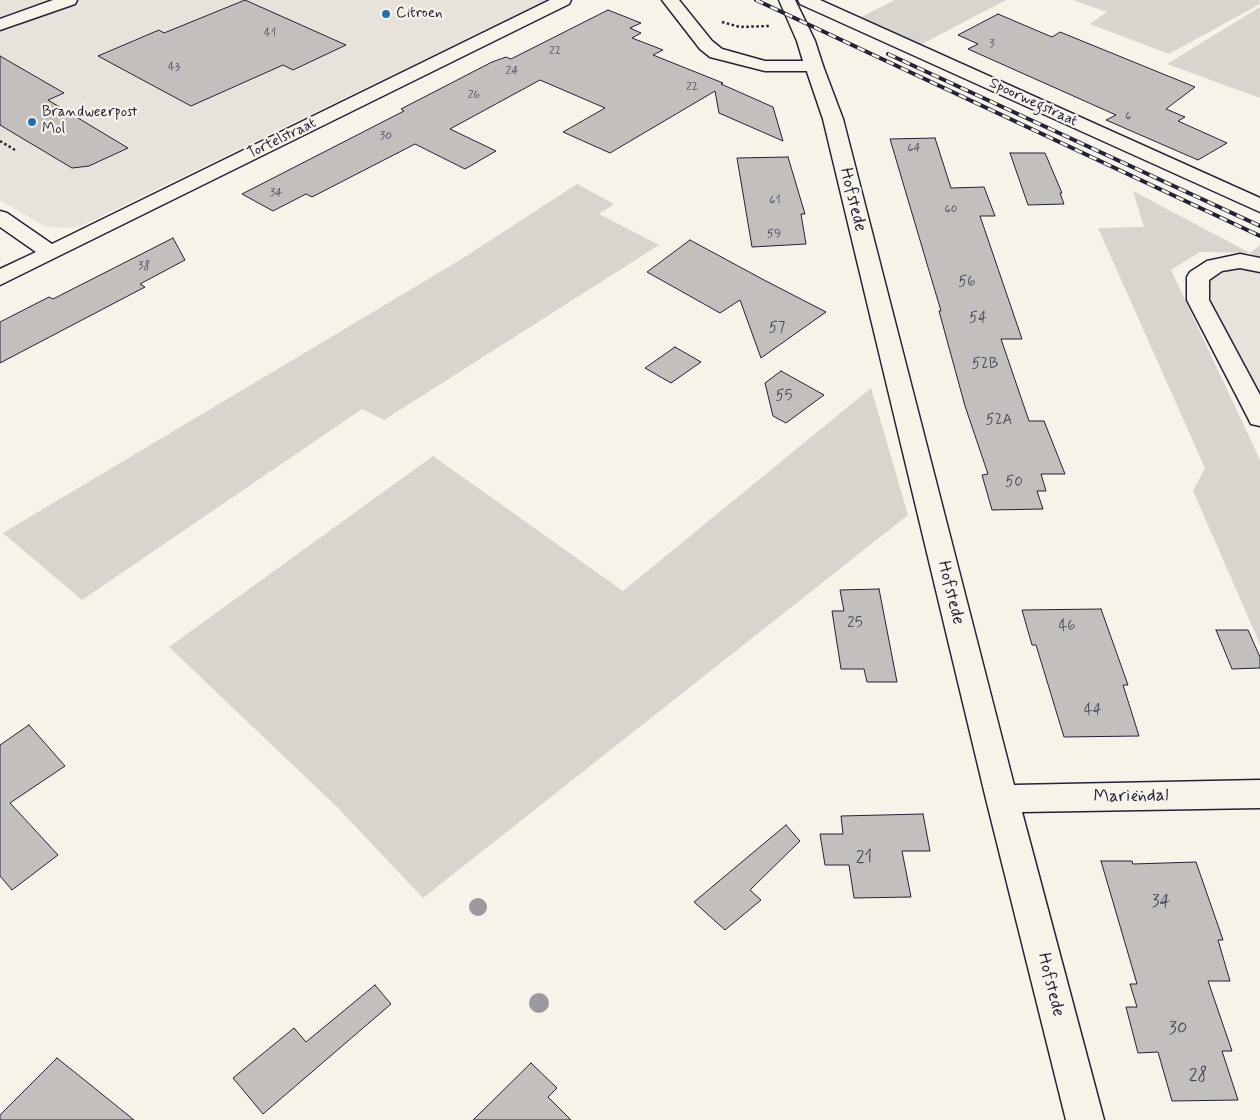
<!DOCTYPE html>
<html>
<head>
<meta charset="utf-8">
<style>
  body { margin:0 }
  canvas { display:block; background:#f7f3e8 }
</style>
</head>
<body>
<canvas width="1260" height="1120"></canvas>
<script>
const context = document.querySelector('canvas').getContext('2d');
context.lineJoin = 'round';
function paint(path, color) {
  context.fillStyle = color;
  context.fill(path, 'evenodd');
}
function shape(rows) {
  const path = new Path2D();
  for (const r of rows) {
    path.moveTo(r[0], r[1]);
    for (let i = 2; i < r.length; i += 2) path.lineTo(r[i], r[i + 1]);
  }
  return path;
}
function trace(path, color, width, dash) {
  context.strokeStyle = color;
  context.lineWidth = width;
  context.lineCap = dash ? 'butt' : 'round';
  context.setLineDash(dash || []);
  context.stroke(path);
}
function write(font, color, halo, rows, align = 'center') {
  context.font = font + ' Mynerve,sans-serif';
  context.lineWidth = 4.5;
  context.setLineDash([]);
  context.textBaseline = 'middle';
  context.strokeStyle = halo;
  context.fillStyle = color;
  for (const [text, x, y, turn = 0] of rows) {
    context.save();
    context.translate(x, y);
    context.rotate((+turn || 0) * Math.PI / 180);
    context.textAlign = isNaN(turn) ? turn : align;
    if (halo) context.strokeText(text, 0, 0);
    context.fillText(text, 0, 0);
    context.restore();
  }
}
const built = shape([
  [0,0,546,0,79,227,61,228,44,226,0,200],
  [1230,269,1260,272,1260,408,1201,298,1206,282]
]);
const green = shape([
  [895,0,1006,0,920,45,859,18],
  [1073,0,1259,0,1260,4,1169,54,1090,24,1107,12],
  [1260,7,1260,98,1167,64],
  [577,184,614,204,599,214,659,245,384,420,362,409,82,600,3,533,460,260],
  [1133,191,1250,253,1260,245,1260,258,1250,253,1200,252,1171,270,1260,460,1260,644,1193,491,1205,468,1098,228,1144,227],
  [871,388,908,515,423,898,337,807,169,647,433,456,623,591]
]);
const building = shape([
  [245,0,346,45,293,70,283,65,191,106,98,56,159,30,164,33,245,0],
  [608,10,641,23,630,28,641,33,632,38,663,50,653,55,723,83,721,84,773,107,783,141,719,113,715,91,610,153,563,132,605,108,540,80,450,129,496,151,465,169,415,144,312,197,306,194,273,211,242,194,404,111,401,109,492,62,506,57,511,59,608,10],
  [998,14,1052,37,1060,32,1195,87,1166,109,1185,117,1178,121,1227,143,1198,160,1106,120,1116,115,968,49,978,44,958,35,998,14],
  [0,56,64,93,48,100,128,148,89,166,72,168,0,125,0,56],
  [935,138,951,188,984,187,995,216,980,216,1022,339,1001,339,1029,421,1044,421,1065,474,1041,474,1046,491,1037,491,1043,509,992,510,982,475,988,474,965,406,939,311,941,311,890,139,935,138],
  [1010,153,1045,153,1062,193,1060,193,1064,204,1028,205,1010,153],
  [788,157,805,214,801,214,806,244,752,247,737,158,788,157],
  [173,238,185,260,140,284,145,287,0,363,0,322,49,297,53,299,173,238],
  [690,240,764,280,826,312,761,358,740,300,720,313,647,272,690,240],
  [675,347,701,362,671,383,645,368,675,347],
  [781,371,824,395,786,423,773,416,765,383,781,371],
  [879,589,897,682,867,682,864,669,841,669,832,611,844,611,840,590,879,589],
  [1101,609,1128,685,1123,685,1139,736,1064,737,1036,645,1032,645,1022,610,1101,609],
  [1216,630,1248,630,1260,657,1260,668,1232,669,1216,630],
  [29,725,65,766,10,803,58,855,12,890,0,876,0,745,29,725],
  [923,814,930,851,902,851,911,897,854,898,849,865,825,865,820,834,843,834,841,816,923,814],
  [786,825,800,841,750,890,761,900,725,930,694,902,786,825],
  [1101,861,1132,861,1133,864,1196,862,1223,940,1218,940,1230,981,1208,981,1232,1051,1222,1051,1238,1100,1172,1101,1158,1052,1138,1053,1126,1007,1137,1007,1130,984,1137,984,1101,861],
  [375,985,391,1004,263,1114,233,1078,294,1028,306,1042,375,985],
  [57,1058,92,1086,134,1120,0,1120,0,1115,57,1058],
  [531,1063,557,1088,548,1097,571,1120,473,1120,531,1063]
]);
const path = shape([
  [722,22,740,27,770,26],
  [0,141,15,150]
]);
const minor = shape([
  [53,0,77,0,75,4,0,30,0,19,53,0],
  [550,0,571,0,569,4,0,285,0,269,36,252,0,227,0,211,7,213,52,244,550,0],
  [798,0,820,0,1260,198,1260,212,800,4,798,0],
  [814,61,820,62,823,66,843,119,1014,785,1260,780,1260,808,1022,812,1104,1120,1066,1120,986,799,823,119,805,66,808,62,814,61],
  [1240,254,1260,258,1260,272,1240,268,1222,271,1209,280,1209,300,1260,395,1260,426,1251,424,1248,418,1187,300,1187,277,1190,272,1207,261,1240,254]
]);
const major = shape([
  [662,0,679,0,712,41,722,49,765,61,803,61,797,41,779,0,795,0,815,41,823,66,820,70,814,71,765,71,710,57,700,49,662,0]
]);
const rail = shape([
  [756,0,1260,236],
  [888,54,1260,226]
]);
const trees = [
  [478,907,9],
  [539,1003,10]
];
const markers = [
  [386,14,5,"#1f6fb2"],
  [32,122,5,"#1f6fb2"]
];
const farNumbernames = [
  ["41",270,33],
  ["3",992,44],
  ["22",555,51],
  ["43",174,67],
  ["24",512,71],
  ["22",692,87],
  ["26",474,95],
  ["6",1128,116],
  ["30",386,136],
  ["64",914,148],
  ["34",276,193],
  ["61",775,200],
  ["60",951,209],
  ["59",774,234],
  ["38",144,266]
];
const farPoinames = [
  ["Citroen",396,14],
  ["Brandweerpost",42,113],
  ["Mol",42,130]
];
const farStreetnames = [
  ["Spoorwegstraat",1033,103,25],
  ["Tortelstraat",282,139,-26]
];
const numberNames = [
  ["56",967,283],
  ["54",978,319],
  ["57",777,329],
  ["52B",985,365],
  ["55",784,397],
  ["52A",999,421],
  ["50",1014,483],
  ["25",855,624],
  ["46",1067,627],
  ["44",1093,711]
];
const streetNames = [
  ["Hofstede",852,200,76],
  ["Hofstede",950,593,76],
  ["Mariëndal",1131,797,-1],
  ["Hofstede",1050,985,76]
];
const nearNumbernames = [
  ["21",864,858],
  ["34",1161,902],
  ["30",1178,1029],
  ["28",1198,1076]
];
paint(built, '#e7e3db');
paint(green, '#d8d5cf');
paint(building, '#c2bfbd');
trace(building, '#22223b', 1);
trace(minor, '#22223b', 3);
trace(major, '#22223b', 3);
trace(path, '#22223b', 2.5, [2.5, 2.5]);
paint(minor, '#f7f3e8');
paint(major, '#f7f3e8');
trace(rail, '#22223b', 4);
trace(rail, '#f7f3e8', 2.5, [8]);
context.fillStyle = '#9b999d';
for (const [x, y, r] of trees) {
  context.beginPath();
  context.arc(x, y, r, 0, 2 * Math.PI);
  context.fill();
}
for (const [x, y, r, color] of markers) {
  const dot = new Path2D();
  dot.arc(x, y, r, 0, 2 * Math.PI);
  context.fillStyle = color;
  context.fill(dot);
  trace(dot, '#f7f3e8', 2);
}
write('12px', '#4a495c', null, farNumbernames);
write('15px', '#22223b', '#f7f3e8', farPoinames, 'left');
write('15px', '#22223b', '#f7f3e8', farStreetnames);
write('15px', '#4a495c', null, numberNames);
write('18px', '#22223b', '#f7f3e8', streetNames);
write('18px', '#4a495c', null, nearNumbernames);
</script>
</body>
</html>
